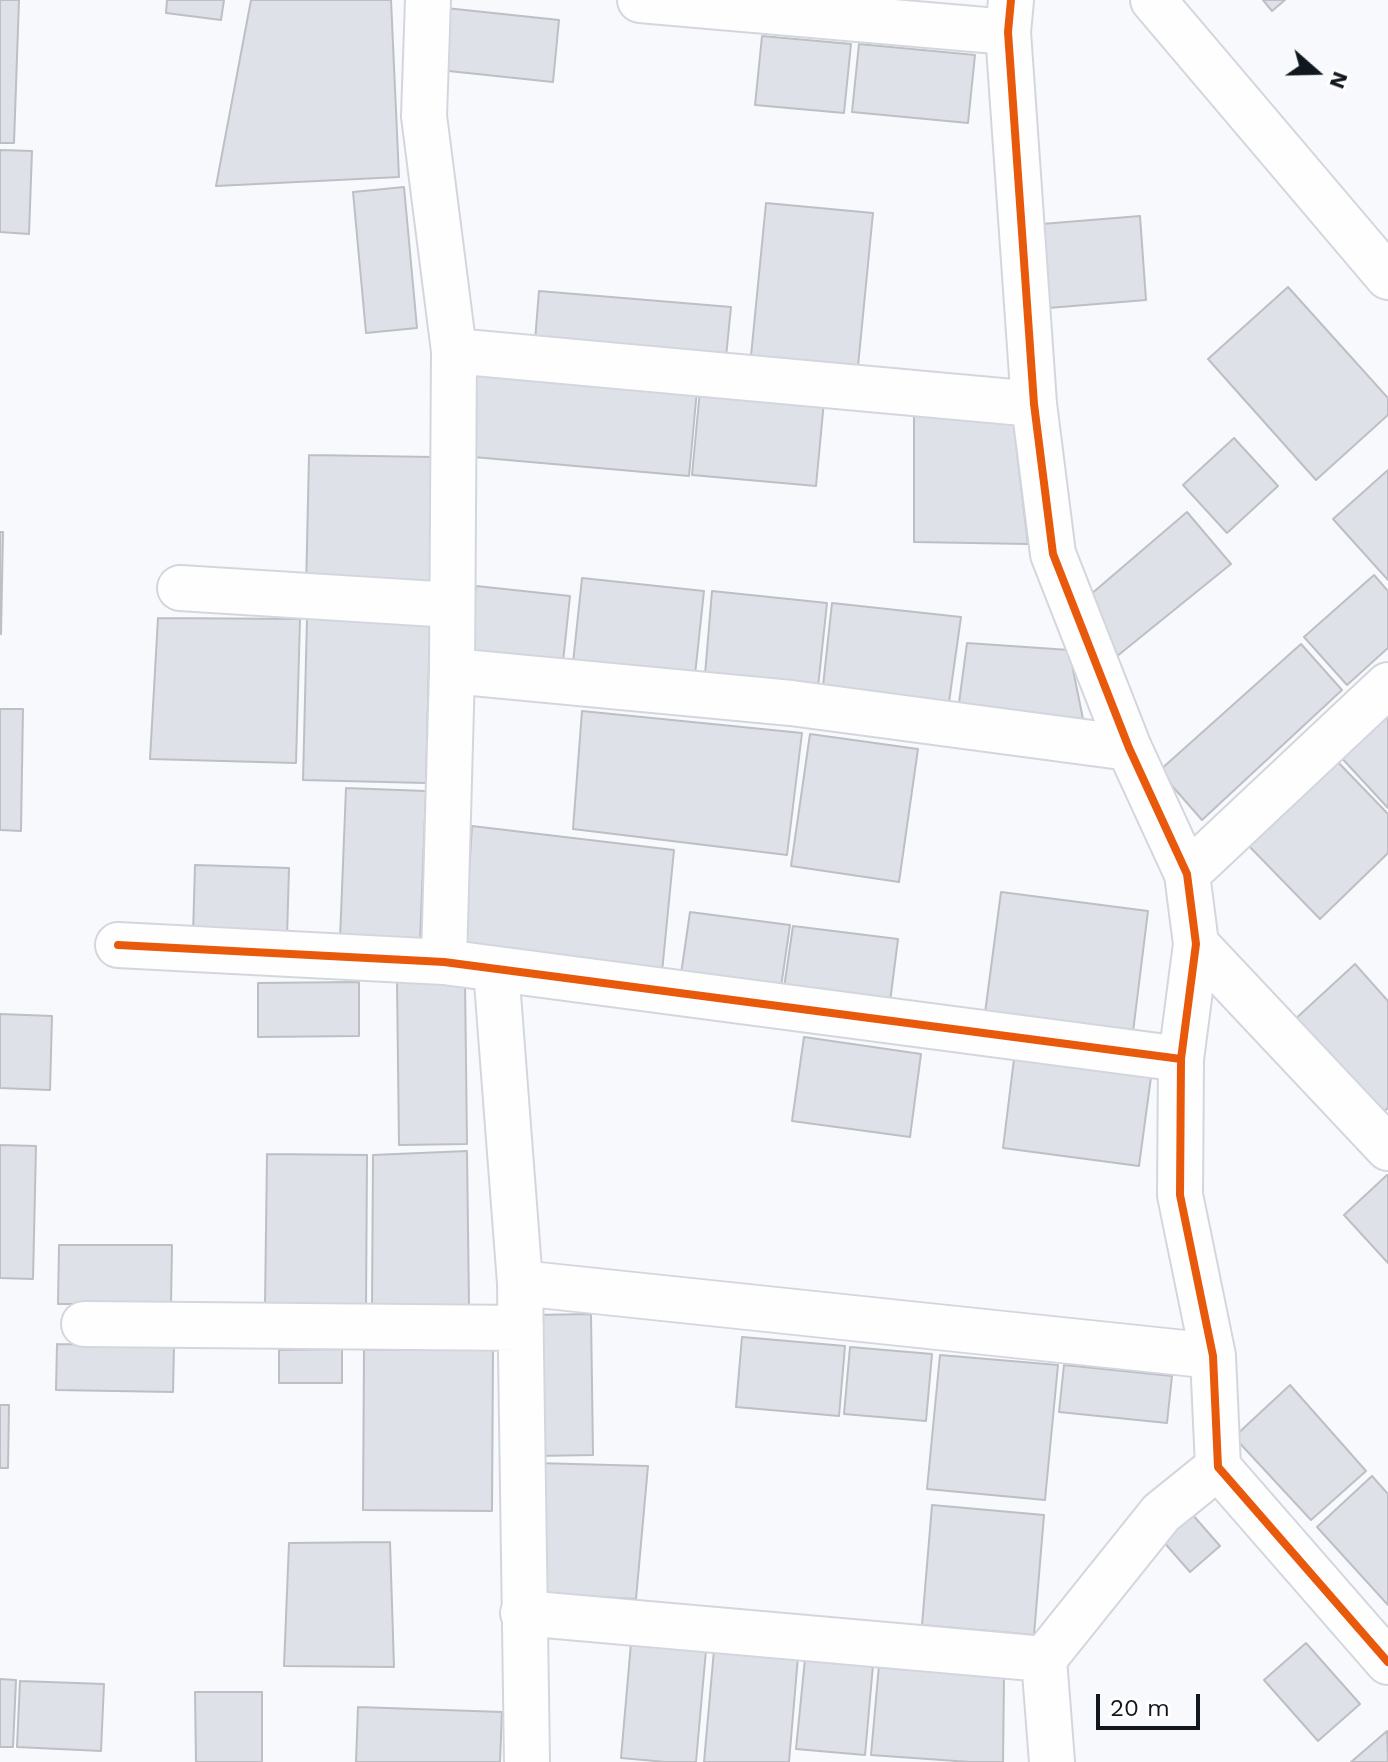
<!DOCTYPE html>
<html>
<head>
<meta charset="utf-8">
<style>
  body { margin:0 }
  #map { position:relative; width:1388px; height:1762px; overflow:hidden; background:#f7f9fc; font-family:"Work Sans",sans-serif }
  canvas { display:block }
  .north { position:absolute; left:1276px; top:32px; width:80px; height:80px; -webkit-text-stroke:6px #fff; paint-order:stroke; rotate:110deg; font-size:22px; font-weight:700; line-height:32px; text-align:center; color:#10171f }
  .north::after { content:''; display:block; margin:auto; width:28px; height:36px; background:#10171f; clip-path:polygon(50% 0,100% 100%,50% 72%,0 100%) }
  .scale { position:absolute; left:1096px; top:1694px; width:104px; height:36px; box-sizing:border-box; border:4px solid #10171f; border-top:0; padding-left:10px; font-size:24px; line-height:28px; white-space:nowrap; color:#10171f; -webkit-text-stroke:6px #fff; paint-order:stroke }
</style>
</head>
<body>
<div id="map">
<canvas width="1388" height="1762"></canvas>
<div class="north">N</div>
<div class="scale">20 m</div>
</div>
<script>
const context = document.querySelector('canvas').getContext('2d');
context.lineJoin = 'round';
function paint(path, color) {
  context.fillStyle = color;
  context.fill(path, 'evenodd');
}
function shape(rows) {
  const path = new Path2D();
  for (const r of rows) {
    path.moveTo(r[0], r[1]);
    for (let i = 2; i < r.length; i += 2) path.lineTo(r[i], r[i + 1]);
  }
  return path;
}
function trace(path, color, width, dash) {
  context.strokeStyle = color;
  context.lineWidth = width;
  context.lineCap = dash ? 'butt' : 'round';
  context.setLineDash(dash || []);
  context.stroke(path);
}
const building = shape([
  [0,0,19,0,14,143,0,143,0,0],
  [167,0,224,0,221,20,166,13,167,0],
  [251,0,391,0,399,177,216,186,251,0],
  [1263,0,1285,0,1272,11,1263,0],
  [446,8,559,20,553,82,439,70,446,8],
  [762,36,851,44,844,113,755,105,762,36],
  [859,44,975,55,968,123,852,112,859,44],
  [0,150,32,151,29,234,0,232,0,150],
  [404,187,417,328,366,333,353,192,404,187],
  [766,203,873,213,858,366,751,356,766,203],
  [1140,216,1146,300,1048,308,1042,224,1140,216],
  [1288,287,1388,398,1388,415,1316,480,1208,359,1288,287],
  [539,291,731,307,726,357,535,341,539,291],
  [470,370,697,390,689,476,462,456,470,370],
  [700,390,824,401,816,486,692,475,700,390],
  [914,412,1013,419,1028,544,914,542,914,412],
  [1234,438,1278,486,1227,533,1183,485,1234,438],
  [309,455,433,457,431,593,306,591,309,455],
  [1388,470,1388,580,1333,519,1388,470],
  [1187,512,1231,564,1116,657,1090,595,1187,512],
  [0,532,3,532,1,634,0,634,0,532],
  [1374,575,1388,591,1388,648,1347,685,1304,637,1374,575],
  [582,578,704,591,695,675,573,663,582,578],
  [476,586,570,596,563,662,469,653,476,586],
  [712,591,827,603,818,687,705,675,712,591],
  [832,603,961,617,949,702,823,686,832,603],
  [158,618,300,619,296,763,150,759,158,618],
  [307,618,430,622,426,783,303,780,307,618],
  [967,643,1069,650,1083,719,959,703,967,643],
  [1301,644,1342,690,1202,820,1159,771,1301,644],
  [0,709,23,709,21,831,0,830,0,709],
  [1388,709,1388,808,1338,754,1388,709],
  [582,711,802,733,787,855,573,829,582,711],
  [810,734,918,749,899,882,791,866,810,734],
  [1334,758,1388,814,1388,853,1320,919,1246,843,1334,758],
  [346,788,426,791,420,942,340,939,346,788],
  [472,826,674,850,662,972,464,951,472,826],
  [195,865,289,868,287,938,193,935,195,865],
  [1001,892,1148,911,1133,1032,985,1013,1001,892],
  [690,912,790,925,781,987,681,974,690,912],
  [793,926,898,939,890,1002,784,988,793,926],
  [1355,964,1388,1001,1388,1108,1378,1117,1292,1022,1355,964],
  [397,980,465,980,467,1144,399,1145,397,980],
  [359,982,359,1036,258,1037,258,983,359,982],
  [0,1014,52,1016,50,1090,0,1088,0,1014],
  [804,1037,921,1054,910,1137,792,1121,804,1037],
  [1014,1059,1151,1077,1139,1166,1003,1148,1014,1059],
  [0,1145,36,1146,33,1279,0,1278,0,1145],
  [467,1151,469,1306,372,1308,373,1155,467,1151],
  [267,1154,367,1155,366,1307,265,1306,267,1154],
  [1387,1175,1388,1176,1388,1263,1344,1215,1387,1175],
  [59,1245,172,1245,171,1304,58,1304,59,1245],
  [591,1314,593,1455,535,1456,533,1315,591,1314],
  [742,1337,845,1346,839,1416,736,1407,742,1337],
  [57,1344,174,1345,173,1392,56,1390,57,1344],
  [850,1347,932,1354,926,1421,844,1414,850,1347],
  [342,1349,342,1383,279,1383,279,1350,342,1349],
  [364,1350,493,1350,492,1511,363,1510,364,1350],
  [940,1355,1058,1365,1045,1500,927,1489,940,1355],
  [1064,1365,1172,1376,1167,1423,1059,1412,1064,1365],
  [1290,1385,1366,1471,1311,1520,1234,1437,1290,1385],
  [0,1405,9,1405,8,1468,0,1468,0,1405],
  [536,1463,648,1466,636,1599,535,1593,536,1463],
  [1372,1476,1388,1494,1388,1605,1317,1527,1372,1476],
  [932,1505,1044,1515,1034,1635,922,1625,932,1505],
  [1185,1506,1220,1546,1190,1572,1155,1532,1185,1506],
  [390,1542,394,1667,284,1666,289,1543,390,1542],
  [631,1643,706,1650,696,1762,666,1762,621,1758,631,1643],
  [1306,1643,1360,1704,1318,1741,1264,1680,1306,1643],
  [714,1650,798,1657,789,1762,704,1762,714,1650],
  [805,1659,873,1665,865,1755,796,1749,805,1659],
  [879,1665,1004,1677,1003,1762,970,1762,871,1755,879,1665],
  [0,1679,16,1680,13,1747,0,1747,0,1679],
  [20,1681,104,1684,101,1751,17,1747,20,1681],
  [195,1692,262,1692,262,1762,196,1762,195,1692],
  [358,1707,502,1712,500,1762,356,1762,358,1707],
  [1387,1731,1388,1762,1351,1762,1387,1731]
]);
const minor = shape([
  [428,0,424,116,454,351,452,671,444,962],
  [640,0,1008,32],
  [1011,0,1008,32,1034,404,1053,554,1129,748,1187,874,1196,944,1181,1059,1180,1195,1213,1356,1218,1467,1388,1662],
  [1153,0,1388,277],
  [454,351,1034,404],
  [180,588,452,605],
  [452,671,791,703,1129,748],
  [1187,874,1388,685],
  [1196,944,1388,1148],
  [118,945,444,962,1181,1059],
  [496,969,520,1283,527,1762],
  [520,1283,1213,1356],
  [84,1324,521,1328],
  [523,1613,1044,1659],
  [1052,1762,1044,1659,1161,1513,1218,1467]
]);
const cycleway = shape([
  [1011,0,1008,32,1034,404,1053,554,1129,748,1187,874,1196,944,1181,1059,1180,1195,1213,1356,1218,1467,1388,1662],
  [118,945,444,962,1181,1059]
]);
paint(building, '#dfe1e8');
trace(building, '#bdbfc5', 2);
trace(minor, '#d3d7dd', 48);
trace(minor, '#fefeff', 44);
trace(cycleway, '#e8590c', 8);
</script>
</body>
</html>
